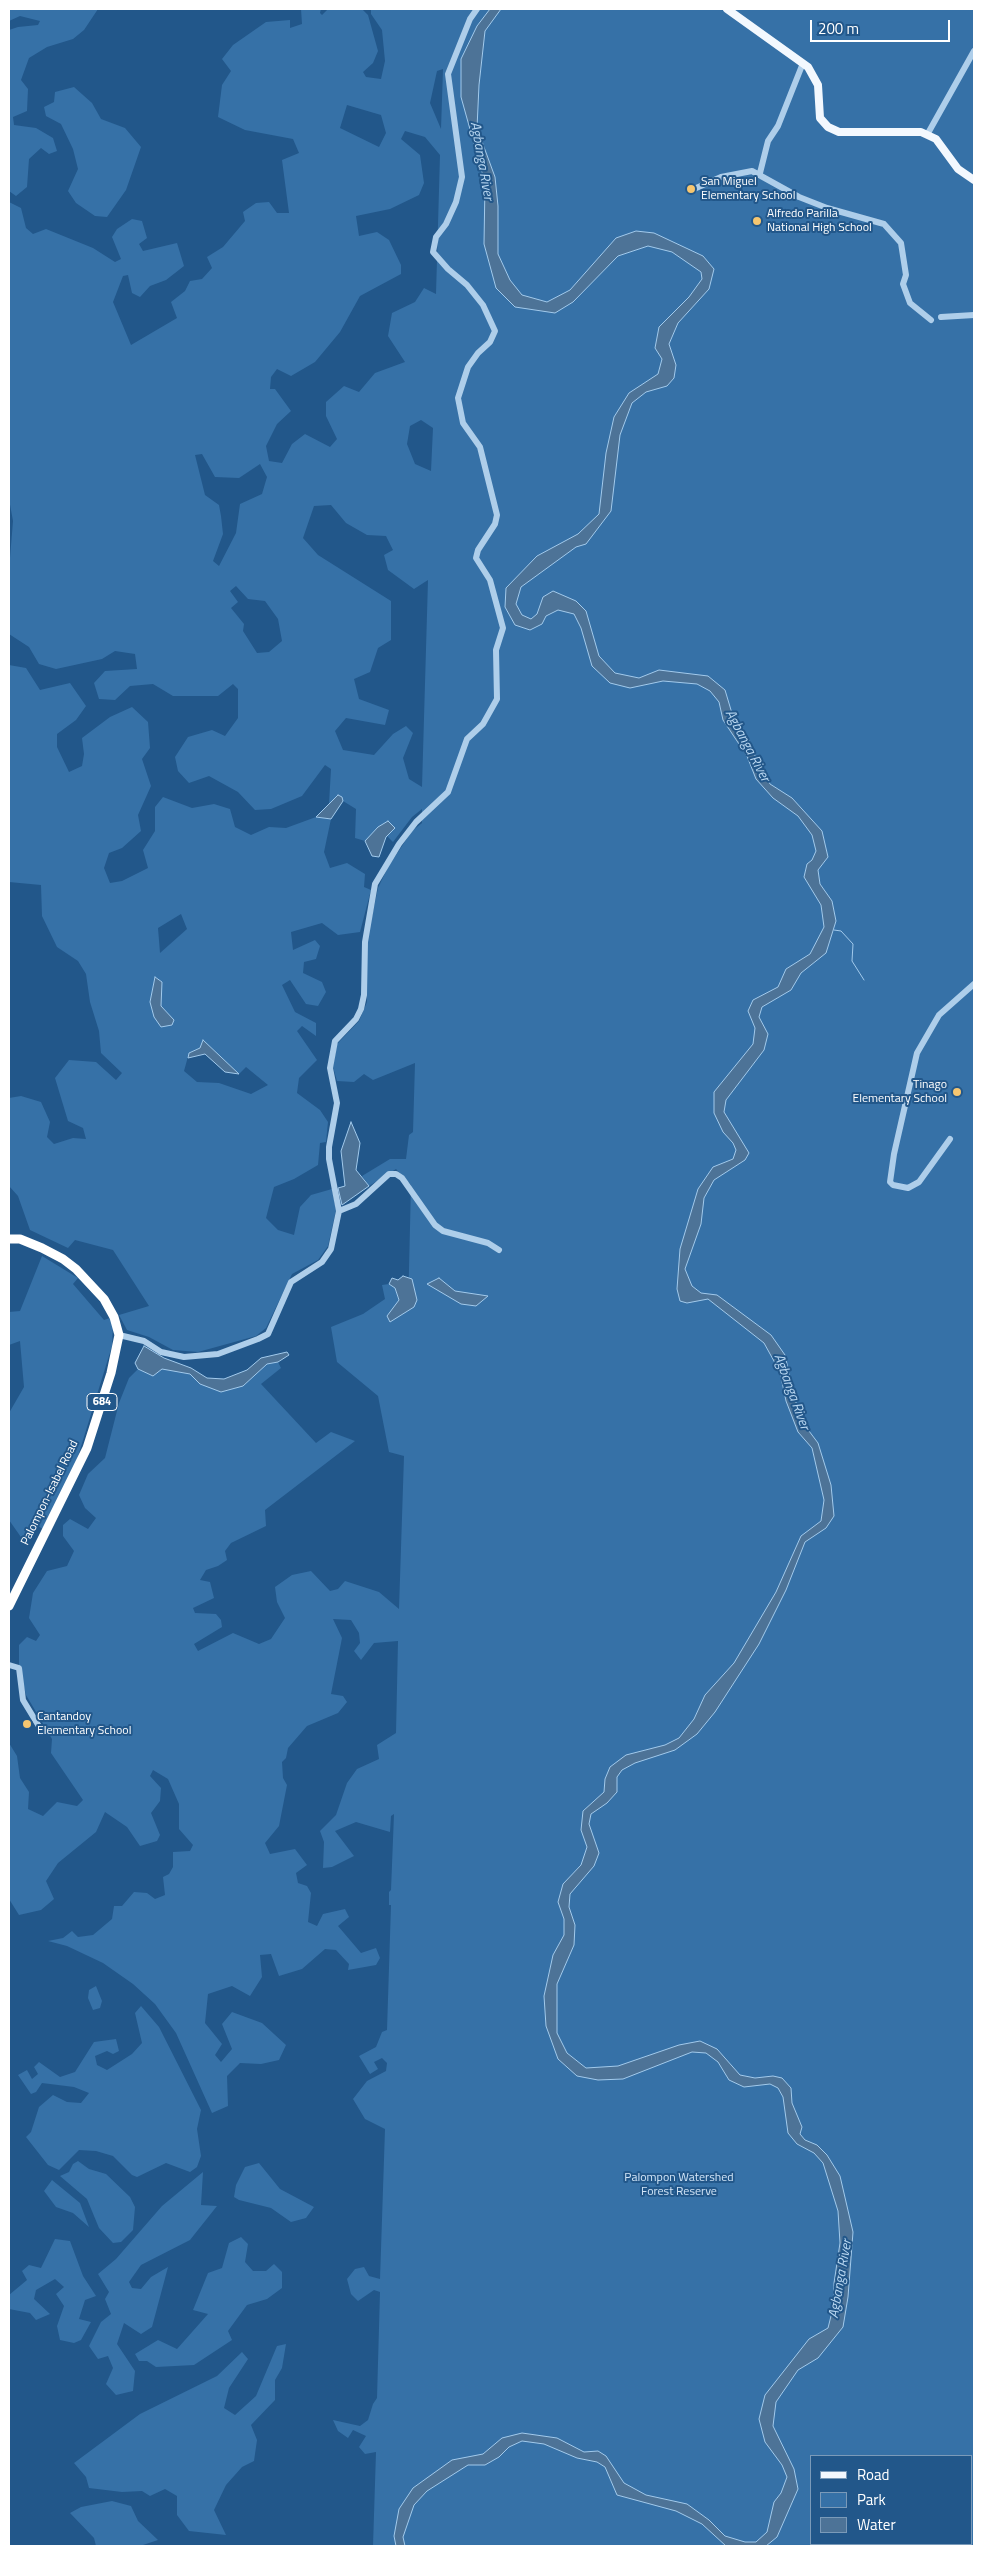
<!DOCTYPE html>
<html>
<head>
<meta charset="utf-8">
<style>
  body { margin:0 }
  #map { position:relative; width:983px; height:2555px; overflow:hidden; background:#22578a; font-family:"Titillium Web",sans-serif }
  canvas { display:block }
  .frame { position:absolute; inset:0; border:10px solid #fff; pointer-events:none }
  .legend { position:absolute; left:810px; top:2455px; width:162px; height:90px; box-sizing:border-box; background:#22578a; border:1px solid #7a9ab9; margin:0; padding:6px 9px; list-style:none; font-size:15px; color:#fff }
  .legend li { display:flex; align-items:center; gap:10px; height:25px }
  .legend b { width:25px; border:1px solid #7a9ab9 }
  .scale { position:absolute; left:810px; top:20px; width:140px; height:22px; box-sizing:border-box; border:2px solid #fff; border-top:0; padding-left:6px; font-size:15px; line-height:18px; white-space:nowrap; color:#fff; -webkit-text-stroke:4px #22578a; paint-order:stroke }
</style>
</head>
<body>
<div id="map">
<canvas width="983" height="2555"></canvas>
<div class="frame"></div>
<ul class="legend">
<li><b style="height:6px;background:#f3f8fe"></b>Road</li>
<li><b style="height:14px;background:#3671a7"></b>Park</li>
<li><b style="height:14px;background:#4d7397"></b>Water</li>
</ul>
<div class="scale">200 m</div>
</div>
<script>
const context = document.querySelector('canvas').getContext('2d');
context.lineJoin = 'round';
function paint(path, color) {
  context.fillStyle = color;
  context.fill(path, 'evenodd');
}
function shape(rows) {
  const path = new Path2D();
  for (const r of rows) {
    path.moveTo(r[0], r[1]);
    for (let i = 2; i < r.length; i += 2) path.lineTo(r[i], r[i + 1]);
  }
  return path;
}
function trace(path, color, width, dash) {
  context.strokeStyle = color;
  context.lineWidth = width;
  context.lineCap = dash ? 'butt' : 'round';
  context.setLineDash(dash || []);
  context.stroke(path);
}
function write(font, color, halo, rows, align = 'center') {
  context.font = font + ' "Titillium Web",sans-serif';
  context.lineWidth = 4;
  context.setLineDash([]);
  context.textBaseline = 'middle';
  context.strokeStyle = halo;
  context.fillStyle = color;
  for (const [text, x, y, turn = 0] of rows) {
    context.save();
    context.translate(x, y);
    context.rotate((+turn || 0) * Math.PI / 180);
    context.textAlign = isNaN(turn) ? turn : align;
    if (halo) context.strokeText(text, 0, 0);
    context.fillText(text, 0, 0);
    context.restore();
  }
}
const green = shape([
  [9,9,98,9,84,30,73,39,47,47,29,58,21,80,28,89,27,111,13,117,14,125,36,128,53,138,57,151,49,154,41,148,29,159,27,187,16,196,9,191,9,30,18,27,38,25,40,21,20,16,9,21],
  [301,9,321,9,320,13,322,15,328,9,362,9,368,15,378,51,373,63,363,72,366,77,381,79,385,61,382,30,371,14,371,9,974,9,974,2546,373,2546,376,2452,365,2454,359,2447,366,2436,353,2430,348,2438,338,2431,333,2420,360,2426,368,2420,373,2404,377,2398,380,2292,374,2290,358,2301,351,2294,347,2279,355,2269,364,2267,369,2276,380,2279,385,2129,365,2119,353,2099,367,2081,386,2071,387,2063,382,2058,374,2062,378,2069,370,2074,359,2056,376,2047,382,2032,387,2030,391,1905,389,1905,389,1892,391,1890,394,1814,391,1816,390,1832,356,1822,335,1831,354,1856,332,1867,323,1868,324,1842,320,1831,336,1815,347,1783,357,1769,379,1759,377,1745,396,1733,398,1641,374,1643,361,1660,354,1651,360,1643,359,1633,351,1620,333,1619,342,1638,331,1694,343,1696,347,1702,338,1713,307,1726,288,1748,286,1758,282,1762,283,1778,287,1785,279,1826,265,1843,270,1854,295,1849,307,1865,296,1873,298,1883,307,1886,311,1893,308,1922,317,1926,323,1914,345,1909,349,1917,338,1926,361,1953,376,1948,380,1958,376,1965,348,1970,349,1964,336,1950,325,1949,302,1969,279,1976,271,1954,260,1955,262,1977,250,1996,232,1986,208,1994,205,2023,222,2044,215,2055,221,2062,232,2049,222,2024,232,2012,262,2023,286,2045,279,2060,261,2064,240,2063,227,2076,228,2106,212,2113,176,2033,155,2004,133,1984,103,1963,67,1946,48,1941,63,1938,72,1931,78,1937,93,1935,112,1919,114,1906,122,1906,134,1892,147,1893,155,1899,165,1895,163,1877,169,1874,173,1867,173,1852,190,1851,193,1845,179,1829,179,1804,168,1779,153,1770,150,1776,161,1788,160,1801,151,1813,160,1835,157,1841,140,1846,127,1827,105,1812,96,1832,58,1863,46,1881,54,1899,41,1910,19,1915,9,1899,9,1743,17,1756,20,1778,29,1792,28,1809,43,1816,57,1802,77,1806,83,1800,51,1753,52,1739,26,1695,19,1667,19,1645,27,1637,36,1641,40,1635,29,1618,33,1593,47,1571,67,1566,74,1551,63,1536,63,1525,70,1519,88,1529,96,1518,85,1508,79,1495,88,1474,105,1458,119,1403,129,1378,138,1369,153,1375,162,1368,190,1374,200,1384,243,1386,267,1364,278,1362,281,1368,261,1384,316,1443,331,1432,355,1441,265,1510,266,1526,231,1543,225,1551,227,1560,218,1566,206,1570,200,1580,210,1582,214,1598,193,1608,195,1613,216,1614,221,1620,222,1627,194,1644,198,1651,233,1633,259,1644,271,1639,285,1618,277,1602,275,1587,292,1575,311,1571,330,1591,338,1589,345,1581,379,1592,399,1609,404,1456,389,1452,378,1396,337,1362,331,1327,363,1314,385,1299,382,1285,389,1284,395,1288,399,1301,387,1316,408,1311,411,1185,396,1169,369,1186,362,1176,390,1159,406,1159,409,1135,413,1132,415,1063,373,1080,364,1074,354,1082,337,1081,333,1067,337,1044,359,1021,367,1002,367,940,378,888,388,867,412,831,422,823,422,809,412,817,393,842,378,827,365,841,355,838,356,809,343,801,342,797,338,795,329,804,331,769,325,765,302,796,271,809,255,810,238,792,209,776,189,783,178,771,175,757,188,737,212,730,225,736,238,718,238,689,233,684,218,696,173,696,153,684,130,686,115,700,99,699,94,683,105,671,137,669,135,654,115,651,102,659,56,669,39,664,29,647,9,634,9,570,13,521,9,499,9,202,21,208,26,228,33,234,46,229,93,248,115,262,121,259,112,237,117,229,132,219,142,221,147,238,139,244,143,251,177,243,184,266,166,280,150,286,140,297,132,293,128,275,123,276,113,302,131,345,177,318,171,302,185,291,190,281,202,279,212,268,207,257,223,247,245,221,243,212,256,203,269,202,277,213,289,213,282,160,299,153,293,139,245,130,218,117,222,85,231,71,222,59,233,45,266,22,290,20,290,28,302,24],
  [443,69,441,129,430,103,437,71],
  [347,105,381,115,386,133,379,147,340,128],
  [405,131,425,137,440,155,436,294,424,288,415,302,392,313,388,336,405,362,375,373,359,392,344,386,326,402,326,416,337,439,330,447,305,434,292,444,282,463,269,461,266,446,277,424,291,411,275,389,270,389,271,377,277,369,291,376,315,362,340,332,360,296,401,274,401,265,389,240,377,232,359,236,356,216,390,209,419,195,424,183,420,155,401,139],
  [421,420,433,428,431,471,415,464,407,444,410,426],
  [202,454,215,477,239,478,260,464,267,477,262,494,240,504,236,533,219,566,213,561,223,534,221,516,219,505,205,495,195,455],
  [331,505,346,523,367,535,386,536,393,550,384,555,388,570,414,589,428,580,422,787,409,779,403,758,413,733,406,726,393,734,374,755,343,750,335,731,346,718,385,725,389,710,359,699,354,679,370,672,378,648,391,640,391,601,318,555,303,538,314,506],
  [236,586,248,599,265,601,278,619,282,641,269,652,257,653,243,631,244,624,231,608,238,602,230,591],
  [812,2456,972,2456,972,2544,812,2544],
  [74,87,92,103,101,119,125,128,141,147,126,190,107,217,95,216,76,203,68,191,78,169,73,149,61,124,46,116,44,107,54,102,55,92],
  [9,665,26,668,40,690,70,683,86,706,76,720,57,734,57,747,69,772,82,766,84,754,82,738,110,717,132,707,148,722,150,748,142,759,151,786,138,815,141,831,122,848,109,853,104,868,110,883,122,881,148,868,143,850,155,831,155,807,163,797,192,808,214,804,230,809,235,827,251,835,269,827,286,828,316,817,331,819,324,852,330,868,347,863,365,874,364,887,371,890,360,932,338,935,322,923,291,932,293,950,315,940,320,946,316,959,304,962,303,973,322,982,326,992,318,1006,306,1004,290,980,282,985,295,1012,316,1023,316,1036,302,1026,297,1031,317,1060,299,1078,297,1093,320,1110,328,1122,326,1142,320,1143,318,1165,294,1179,274,1187,266,1218,278,1230,294,1235,300,1207,311,1195,332,1189,336,1210,328,1246,318,1260,292,1274,266,1328,256,1336,198,1352,173,1350,149,1337,127,1330,119,1315,149,1306,113,1250,75,1240,68,1248,30,1230,18,1196,9,1186,9,1098,21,1096,41,1102,50,1122,47,1137,54,1144,73,1138,86,1139,83,1128,68,1121,55,1078,69,1060,96,1062,116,1080,122,1073,101,1053,99,1031,90,1002,86,974,78,961,57,947,42,916,41,885,9,882],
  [181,914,187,929,160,953,158,928],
  [155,977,162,982,161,1006,174,1020,150,1002],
  [203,1040,239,1074,246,1067,268,1085,251,1094,219,1083,197,1082,184,1071,189,1053,200,1048],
  [42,1256,78,1278,73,1284,104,1320,110,1318,113,1324,112,1346,75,1466,43,1529,33,1523,23,1540,9,1520,9,1413,24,1387,20,1341,9,1345,9,1312,20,1311],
  [96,1986,102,2001,100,2008,93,2010,88,1998,89,1990],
  [141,2006,159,2027,201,2110,197,2129,201,2156,197,2167,190,2172,166,2163,137,2177,132,2175,113,2156,96,2151,79,2150,59,2170,48,2165,26,2137,31,2132,39,2107,53,2095,67,2102,81,2103,89,2093,74,2087,42,2083,36,2092,31,2094,18,2075,27,2070,32,2079,38,2074,34,2067,39,2062,60,2077,75,2072,94,2042,116,2039,119,2051,113,2054,107,2051,95,2056,97,2065,107,2070,132,2054,142,2043,135,2013],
  [78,2161,89,2169,106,2174,130,2197,135,2207,133,2230,121,2242,113,2243,99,2228,87,2199,60,2176,69,2172,73,2164],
  [259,2163,280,2189,314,2207,306,2218,291,2222,271,2208,239,2200,234,2197,236,2185,245,2167],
  [203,2172,201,2205,217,2206,190,2240,141,2265,129,2282,132,2288,141,2289,151,2277,168,2267,152,2327,141,2334,124,2323,117,2344,135,2371,133,2391,116,2395,106,2384,113,2368,108,2356,98,2359,89,2346,101,2322,111,2314,105,2299,109,2292,98,2274,116,2259,162,2206],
  [52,2180,80,2203,89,2227,73,2213,56,2207,44,2191],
  [241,2237,248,2244,245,2262,253,2271,266,2271,274,2264,282,2272,282,2288,267,2299,247,2305,228,2331,232,2340,194,2365,156,2367,147,2361,139,2361,135,2354,158,2340,177,2349,208,2314,193,2310,208,2273,222,2268,229,2243],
  [55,2239,70,2241,83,2276,96,2296,85,2300,79,2319,91,2322,81,2340,74,2343,60,2340,57,2326,64,2306,56,2294,64,2287,55,2279,36,2290,34,2299,50,2314,36,2320,30,2313,9,2309,9,2295,27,2280,22,2271,29,2265,41,2268],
  [286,2344,282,2368,275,2380,275,2400,251,2425,257,2440,254,2461,242,2467,226,2485,214,2510,226,2535,189,2531,177,2515,177,2496,165,2489,150,2496,142,2491,122,2492,89,2488,86,2477,74,2463,140,2414,217,2376,242,2352,248,2359,229,2388,224,2408,235,2415,256,2396,277,2346],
  [112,2501,131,2506,138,2521,158,2540,140,2546,96,2546,94,2538,70,2513,81,2507]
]);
const water = shape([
  [490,9,501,9,485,31,479,85,477,128,495,177,498,206,498,254,510,280,522,295,547,302,570,290,616,238,636,231,654,233,703,256,714,269,709,289,678,323,669,344,676,365,674,378,667,386,646,392,632,403,620,435,611,511,586,544,576,547,521,587,516,604,522,615,531,619,537,614,543,597,553,591,576,601,586,611,599,656,615,673,639,678,659,670,708,676,725,690,734,720,748,738,756,758,770,784,792,798,822,831,828,857,818,870,820,884,832,901,836,921,826,953,801,973,791,990,762,1007,759,1017,768,1034,764,1050,726,1100,724,1112,749,1153,745,1160,714,1180,704,1198,701,1224,685,1269,692,1286,701,1293,717,1295,771,1335,785,1355,795,1400,806,1427,818,1443,831,1485,834,1516,826,1528,805,1542,786,1590,759,1644,715,1712,697,1734,675,1750,635,1763,622,1770,617,1777,617,1792,607,1803,591,1814,589,1824,599,1853,594,1866,570,1894,569,1907,575,1925,574,1945,557,1984,557,2033,567,2053,586,2068,618,2066,679,2045,700,2041,717,2049,740,2075,755,2078,773,2076,782,2078,791,2088,792,2103,802,2127,800,2134,805,2140,817,2145,827,2155,840,2176,853,2232,848,2297,843,2327,818,2358,798,2370,776,2402,773,2426,794,2469,798,2489,777,2537,766,2546,726,2546,702,2524,676,2511,617,2495,605,2467,597,2462,577,2458,544,2444,522,2441,509,2447,499,2457,485,2465,468,2465,427,2491,414,2505,403,2537,405,2546,396,2546,394,2536,399,2509,413,2488,452,2460,483,2454,502,2438,522,2433,557,2438,584,2452,598,2451,606,2456,624,2483,646,2495,687,2504,709,2520,725,2536,745,2542,756,2542,767,2532,774,2502,781,2493,787,2477,782,2465,765,2442,759,2419,765,2395,809,2339,828,2328,834,2304,834,2283,840,2243,838,2211,823,2163,814,2153,797,2144,788,2133,783,2097,778,2088,770,2084,744,2087,729,2080,718,2062,706,2053,692,2052,623,2079,598,2080,577,2076,558,2059,546,2026,544,1996,553,1955,564,1935,564,1919,558,1902,563,1884,581,1865,587,1847,581,1830,583,1811,604,1792,605,1779,610,1767,626,1755,665,1745,679,1738,694,1719,705,1695,734,1663,776,1592,801,1536,821,1521,824,1500,812,1448,798,1432,786,1401,780,1372,764,1343,708,1299,687,1303,680,1301,677,1289,680,1249,698,1189,713,1167,733,1159,736,1150,733,1143,723,1132,714,1113,714,1092,753,1044,755,1028,748,1011,753,1000,778,987,786,969,810,954,824,927,821,905,804,877,807,864,812,860,816,851,812,835,798,816,773,798,756,779,747,756,723,720,719,702,710,691,697,684,663,681,630,688,610,683,592,666,581,628,574,614,558,610,546,616,542,624,530,630,515,625,505,607,506,588,537,556,578,534,599,514,606,453,614,417,629,393,658,374,662,359,655,348,659,327,689,297,702,279,701,272,672,252,648,246,618,256,573,302,555,313,515,307,496,288,484,244,485,183,461,97,461,59,477,26,490,9],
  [338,795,342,797,343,801,331,819,316,817,338,795],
  [388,821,395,828,386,837,379,857,372,856,365,841,378,827,388,821],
  [155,977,162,982,161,1006,174,1020,172,1025,161,1027,154,1017,150,1002,155,977],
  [203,1040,239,1074,225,1072,205,1054,188,1058,189,1053,200,1048,203,1040],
  [351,1122,360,1143,356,1170,369,1186,342,1205,338,1188,345,1186,341,1151,351,1122],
  [403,1276,412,1279,417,1300,414,1307,390,1322,387,1316,399,1300,395,1288,389,1284,392,1278,398,1280,403,1276],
  [439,1278,455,1291,488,1296,476,1306,461,1304,427,1284,439,1278],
  [144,1346,164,1358,191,1368,207,1378,224,1379,247,1370,261,1358,287,1352,289,1355,278,1362,267,1364,243,1386,221,1392,200,1384,190,1374,162,1369,153,1376,138,1369,135,1363,144,1346]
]);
const stream = shape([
  [834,930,841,931,853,944,852,961,864,980]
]);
const minor = shape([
  [927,135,974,51],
  [760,173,768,141,778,126,803,63],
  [694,189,721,177,752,171,799,197,827,208,884,224,901,243,906,275,903,284,910,303,931,320],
  [941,317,974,315],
  [950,1139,919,1182,908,1188,893,1185,890,1182,894,1154,917,1053,939,1015,974,984],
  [339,1211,356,1204,389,1174,396,1174,402,1178,435,1225,443,1231,488,1243,499,1250],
  [119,1335,144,1341,161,1352,184,1357,218,1354,258,1339,268,1334,291,1282,322,1262,331,1249,339,1211,329,1159,329,1147,337,1103,330,1068,335,1041,356,1019,361,1009,364,995,365,942,375,884,399,844,416,822,448,792,467,739,483,724,497,699,496,650,503,628,490,580,476,558,478,550,495,524,497,515,480,447,463,423,458,398,468,367,478,353,490,342,495,331,483,305,467,285,448,269,433,252,436,237,446,224,456,202,462,177,448,74,470,19,477,9],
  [9,1665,19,1668,23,1700,40,1728]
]);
const major = shape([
  [727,9,808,67,818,85,820,118,828,127,839,132,921,132,936,139,958,169,974,180]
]);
const highway = shape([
  [9,1239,20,1239,42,1248,63,1259,76,1269,104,1299,114,1317,119,1335,111,1373,87,1448,9,1606]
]);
const markers = [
  [691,189,5,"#f6c670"],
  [757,221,5,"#f6c670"],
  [957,1092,5,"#f6c670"],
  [27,1724,5,"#f6c670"]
];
const shields = [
  [102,1402,30]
];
const shieldNames = [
  ["684",102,1402]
];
const poiNames = [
  ["San Miguel",701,182],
  ["Elementary School",701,196],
  ["Alfredo Parilla",767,214],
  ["National High School",767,228],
  ["Tinago",947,1085,"right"],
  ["Elementary School",947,1099,"right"],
  ["Cantandoy",37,1717],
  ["Elementary School",37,1731]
];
const streetNames = [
  ["Palompon-Isabel Road",50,1493,-64]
];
const parkNames = [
  ["Palompon Watershed",679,2178],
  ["Forest Reserve",679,2192]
];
const waterNames = [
  ["Agbanga River",481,161,80],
  ["Agbanga River",747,746,62],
  ["Agbanga River",791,1392,70],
  ["Agbanga River",841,2279,-80]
];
paint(green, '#3671a7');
paint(water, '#4d7397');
trace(water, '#a2caec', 1);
trace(stream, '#a2caec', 1);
trace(minor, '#aeceea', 6);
trace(major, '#f3f8fe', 8);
trace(highway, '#fff', 9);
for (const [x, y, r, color] of markers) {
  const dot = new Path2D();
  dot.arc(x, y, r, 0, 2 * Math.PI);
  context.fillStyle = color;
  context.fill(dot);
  trace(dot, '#22578a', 2);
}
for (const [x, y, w] of shields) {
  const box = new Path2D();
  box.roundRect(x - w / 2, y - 8.5, w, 17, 4);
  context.fillStyle = '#22578a';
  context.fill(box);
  trace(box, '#fff', 1);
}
write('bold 11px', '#fff', null, shieldNames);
write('12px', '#fff', '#22578a', poiNames, 'left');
write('12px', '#fff', '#22578a', streetNames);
write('12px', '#d3e6f8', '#22578a', parkNames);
write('italic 14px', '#bad8f2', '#22578a', waterNames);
</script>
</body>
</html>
